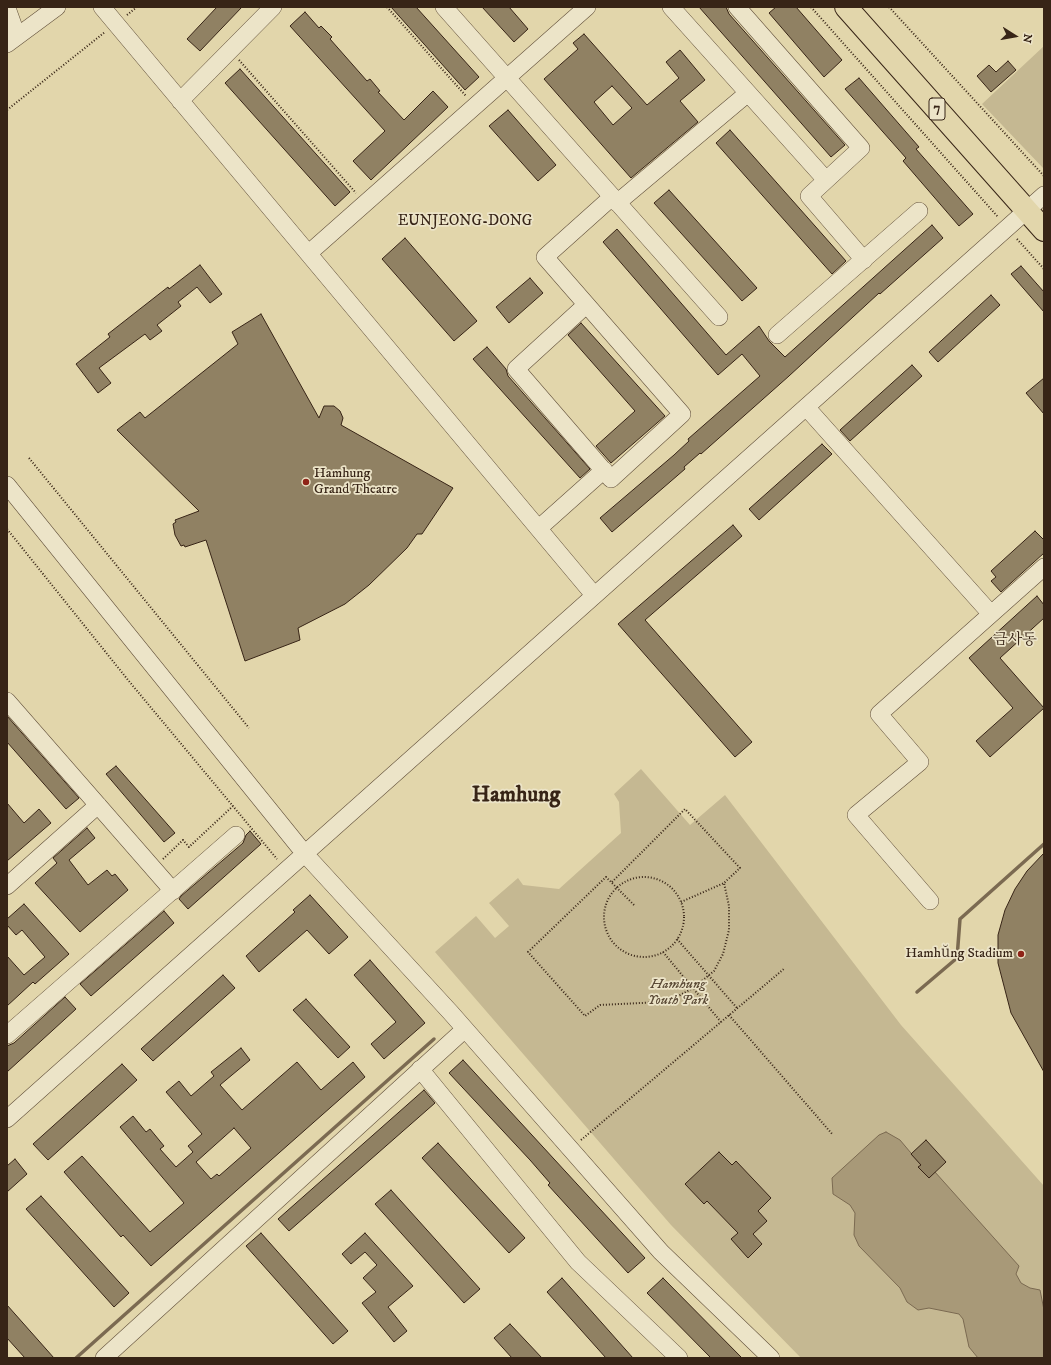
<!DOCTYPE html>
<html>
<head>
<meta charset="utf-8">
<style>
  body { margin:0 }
  #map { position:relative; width:1051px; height:1365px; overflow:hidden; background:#e2d6ab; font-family:"IM FELL DW Pica",serif }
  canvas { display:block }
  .frame { position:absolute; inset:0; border:8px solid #372416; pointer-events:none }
  .north { position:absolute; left:995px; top:16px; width:40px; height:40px; -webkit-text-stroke:3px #ece4c8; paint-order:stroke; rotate:101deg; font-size:11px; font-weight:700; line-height:16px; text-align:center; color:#372416 }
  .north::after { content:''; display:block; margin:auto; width:14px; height:18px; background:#372416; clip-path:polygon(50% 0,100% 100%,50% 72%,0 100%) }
</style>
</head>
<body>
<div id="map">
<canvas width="1051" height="1365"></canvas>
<div class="frame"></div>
<div class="north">N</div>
</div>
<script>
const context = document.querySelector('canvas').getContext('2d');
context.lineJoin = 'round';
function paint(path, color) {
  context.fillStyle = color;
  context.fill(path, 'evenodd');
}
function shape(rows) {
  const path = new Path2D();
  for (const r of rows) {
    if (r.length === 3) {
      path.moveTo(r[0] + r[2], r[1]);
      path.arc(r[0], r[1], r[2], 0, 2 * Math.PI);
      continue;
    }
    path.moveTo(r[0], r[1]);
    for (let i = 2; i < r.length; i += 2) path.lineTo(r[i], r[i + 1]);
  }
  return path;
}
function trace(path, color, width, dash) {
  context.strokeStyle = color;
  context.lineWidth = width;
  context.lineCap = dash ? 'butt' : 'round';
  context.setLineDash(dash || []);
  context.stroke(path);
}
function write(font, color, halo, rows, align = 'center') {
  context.font = font + ' "IM FELL DW Pica","Noto Serif KR",serif';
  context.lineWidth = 3.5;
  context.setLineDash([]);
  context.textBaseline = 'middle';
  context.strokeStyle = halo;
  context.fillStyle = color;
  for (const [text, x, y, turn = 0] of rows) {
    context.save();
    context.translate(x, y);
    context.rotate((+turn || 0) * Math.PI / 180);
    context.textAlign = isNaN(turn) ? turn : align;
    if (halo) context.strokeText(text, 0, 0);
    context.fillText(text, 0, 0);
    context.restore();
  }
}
const green = shape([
  [1044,46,1044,169,982,104],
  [641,769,690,825,725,795,901,1025,1044,1186,1044,1358,801,1358,671,1225,435,952,476,916,495,938,509,926,489,903,518,878,523,885,559,889,621,833,619,802,614,794]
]);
const water = shape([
  [886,1132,900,1140,921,1165,919,1167,928,1177,935,1172,1019,1266,1016,1274,1021,1283,1030,1288,1040,1290,1044,1310,1044,1358,978,1358,969,1347,963,1319,959,1314,929,1308,918,1310,907,1302,900,1288,859,1246,854,1235,855,1213,850,1205,833,1194,832,1178,879,1135,886,1132]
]);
const stream = shape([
  [917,992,957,958,960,919,1044,844],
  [76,1358,434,1039]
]);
const building = shape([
  [217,7,242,7,200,51,187,39,217,7],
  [391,7,416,7,479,77,465,90,391,7],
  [482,7,509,7,528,29,514,42,482,7],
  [699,7,726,7,729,14,845,145,831,157,699,7],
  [776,7,796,7,842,60,824,77,769,13,776,7],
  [305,12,319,28,321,26,332,37,330,39,367,81,370,79,380,91,378,92,404,120,433,91,448,107,371,180,353,161,385,131,290,26,305,12],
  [584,34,647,105,679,78,666,62,680,50,705,80,680,101,698,122,631,178,544,79,578,49,573,43,584,34],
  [612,86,632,108,613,125,594,102,612,86],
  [1008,61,1016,70,991,92,977,76,989,65,996,72,1008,61],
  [240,69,350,192,335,206,225,83,240,69],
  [859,78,919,147,916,149,973,214,959,226,903,161,906,158,845,89,859,78],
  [508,110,556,165,538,181,489,126,508,110],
  [730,130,846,261,832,274,716,143,730,130],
  [669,190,757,288,742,301,654,203,669,190],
  [932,225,943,238,880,294,879,293,789,376,701,454,700,453,684,467,685,469,612,532,600,518,674,455,689,441,688,439,760,376,742,354,718,375,603,242,617,229,726,355,759,326,769,341,785,357,932,225],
  [405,238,477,321,454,341,382,259,405,238],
  [200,265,222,294,210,303,197,287,178,302,181,306,157,325,162,331,150,340,145,334,99,368,111,383,98,393,76,364,110,337,108,334,168,287,169,289,200,265],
  [1021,266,1044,292,1044,312,1011,274,1021,266],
  [530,278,543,293,509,323,496,307,530,278],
  [991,295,1000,305,938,362,929,352,991,295],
  [261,314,319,418,324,406,334,406,340,411,343,418,341,425,453,488,422,534,417,534,407,548,369,585,345,604,298,628,300,640,245,661,206,540,185,547,184,545,181,546,175,535,173,524,176,522,175,520,199,511,117,430,140,412,145,418,238,344,232,332,261,314],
  [581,323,665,416,611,463,596,446,635,411,568,335,581,323],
  [487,347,506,369,508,376,590,469,580,478,473,359,487,347],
  [912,365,922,376,850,441,840,430,912,365],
  [1044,378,1044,414,1026,393,1044,378],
  [822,444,832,454,759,520,749,509,822,444],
  [733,525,742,536,645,620,752,742,735,757,618,624,733,525],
  [1035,531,1044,540,1044,553,1001,592,991,581,996,577,991,571,1035,531],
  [1037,596,1044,605,1044,618,1000,658,1044,708,990,757,976,741,1013,708,969,658,1037,596],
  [7,716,79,798,66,809,7,742,7,716],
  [116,766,175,833,164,842,106,774,116,766],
  [7,803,24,823,39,809,51,823,7,861,7,803],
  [87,828,95,838,69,860,88,885,107,870,112,876,115,874,128,890,80,932,35,883,57,863,53,858,87,828],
  [250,831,261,844,188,909,179,899,181,896,243,843,246,835,250,831],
  [1044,853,1044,1072,1011,1013,998,963,998,935,1005,910,1015,889,1027,871,1044,853],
  [310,895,348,937,329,954,307,930,259,972,246,956,295,912,293,910,310,895],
  [24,904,69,954,35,984,33,982,7,1006,7,956,24,975,45,957,22,930,16,935,7,925,7,919,24,904],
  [164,911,174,923,91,996,80,984,164,911],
  [370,960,425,1023,384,1059,371,1044,396,1022,354,975,370,960],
  [223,975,235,988,153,1061,141,1049,223,975],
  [65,997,76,1009,7,1072,7,1046,14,1043,65,997],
  [306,999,350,1047,338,1058,293,1010,306,999],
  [241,1048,250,1060,220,1085,242,1110,297,1062,321,1090,353,1062,365,1077,151,1266,123,1235,121,1237,64,1172,82,1156,150,1232,184,1203,120,1127,133,1116,146,1132,150,1129,164,1146,160,1149,176,1167,193,1152,188,1146,202,1134,166,1092,179,1081,191,1096,214,1076,211,1072,241,1048],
  [234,1128,251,1148,219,1176,217,1174,211,1179,196,1162,234,1128],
  [463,1060,645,1258,628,1273,548,1185,550,1183,530,1160,449,1073,463,1060],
  [122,1064,137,1080,48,1160,33,1144,122,1064],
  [424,1090,435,1103,289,1231,278,1219,424,1090],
  [926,1140,946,1162,929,1178,918,1167,921,1165,911,1154,926,1140],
  [438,1143,525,1238,509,1253,422,1158,438,1143],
  [719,1152,732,1165,736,1161,771,1198,758,1211,767,1221,753,1234,762,1244,748,1258,731,1239,738,1233,707,1201,704,1204,685,1184,719,1152],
  [15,1159,27,1174,7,1192,7,1166,15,1159],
  [391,1190,480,1289,464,1303,375,1204,391,1190],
  [41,1196,129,1293,114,1307,26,1209,41,1196],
  [261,1233,348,1331,333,1344,246,1246,261,1233],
  [365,1233,413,1286,388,1307,407,1331,394,1342,362,1303,376,1292,363,1278,377,1265,365,1252,351,1264,342,1254,365,1233],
  [562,1278,633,1358,606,1358,547,1292,562,1278],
  [663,1278,742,1358,711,1358,647,1293,663,1278],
  [7,1305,54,1358,25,1358,7,1338,7,1305],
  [510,1324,542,1358,512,1358,494,1338,510,1324]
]);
const path = shape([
  [387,7,466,96],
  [811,7,998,217],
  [889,7,1044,176],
  [127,15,137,7],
  [239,60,356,193],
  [7,110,105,32],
  [1017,239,1044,269],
  [29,458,249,728],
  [7,529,128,680,277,859],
  [163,859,183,840,189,847,233,806],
  [644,917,40],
  [612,882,685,809,740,868,724,883],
  [634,905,606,877,528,952,585,1016,600,1005,661,1002,673,999,693,988,714,971,723,954,729,930,729,906,724,883,681,902],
  [677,939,737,1008],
  [663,952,721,1022],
  [729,1015,833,1135],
  [581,1140,785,968]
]);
const minor = shape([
  [102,7,594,595],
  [444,7,719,317],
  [671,7,826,180],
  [737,7,861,148,809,196,864,260],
  [7,8,17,36],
  [7,44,57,7],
  [180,101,273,7],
  [617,203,748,93],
  [309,253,587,7],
  [586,305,516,369,611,479,682,414,545,257,612,197],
  [777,335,919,211],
  [806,407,991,614],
  [7,485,305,854,451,1013,661,1252,771,1358],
  [539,528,604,470],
  [7,701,173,891],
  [7,886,98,805],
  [930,901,856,815,920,762,879,714,1044,567],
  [7,1035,236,835],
  [420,1069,578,1262,679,1358],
  [7,1119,1044,195],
  [104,1358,465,1029]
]);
const highway = shape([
  [846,7,1044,230]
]);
const markers = [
  [306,482,4,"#8f2418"],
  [1021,954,4,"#8f2418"]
];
const shields = [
  [937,109,16]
];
const shieldNames = [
  ["7",937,109]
];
const poiNames = [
  ["Hamhung",314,474],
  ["Grand Theatre",314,490],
  ["Hamhŭng Stadium",1013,954,"right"]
];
const parkNames = [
  ["Hamhung",678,985],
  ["Youth Park",678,1001]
];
const neighbourhoodNames = [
  ["EUNJEONG-DONG",465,222],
  ["금사동",1015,641]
];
const townNames = [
  ["Hamhung",516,796]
];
paint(green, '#c5b892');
paint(water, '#a89978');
trace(water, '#7b6a51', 1);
trace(stream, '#7b6a51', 3.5);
paint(building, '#908163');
trace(building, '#372416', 1);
trace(minor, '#62503b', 18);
trace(highway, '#372416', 24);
trace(path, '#372416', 2, [1, 2]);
trace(minor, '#ece4c8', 17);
trace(highway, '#e2d6ab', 22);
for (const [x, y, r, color] of markers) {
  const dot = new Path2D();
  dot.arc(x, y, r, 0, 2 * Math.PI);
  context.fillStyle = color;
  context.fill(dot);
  trace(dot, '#ece4c8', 1.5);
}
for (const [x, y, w] of shields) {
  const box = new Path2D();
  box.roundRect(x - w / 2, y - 11, w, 22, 3);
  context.fillStyle = '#ece4c8';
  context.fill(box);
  trace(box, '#372416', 1);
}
write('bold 13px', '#372416', null, shieldNames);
write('14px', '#372416', '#ece4c8', poiNames, 'left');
write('italic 14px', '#5a4935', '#ece4c8', parkNames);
write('15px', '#372416', '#ece4c8', neighbourhoodNames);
write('bold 22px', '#372416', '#ece4c8', townNames);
</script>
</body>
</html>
